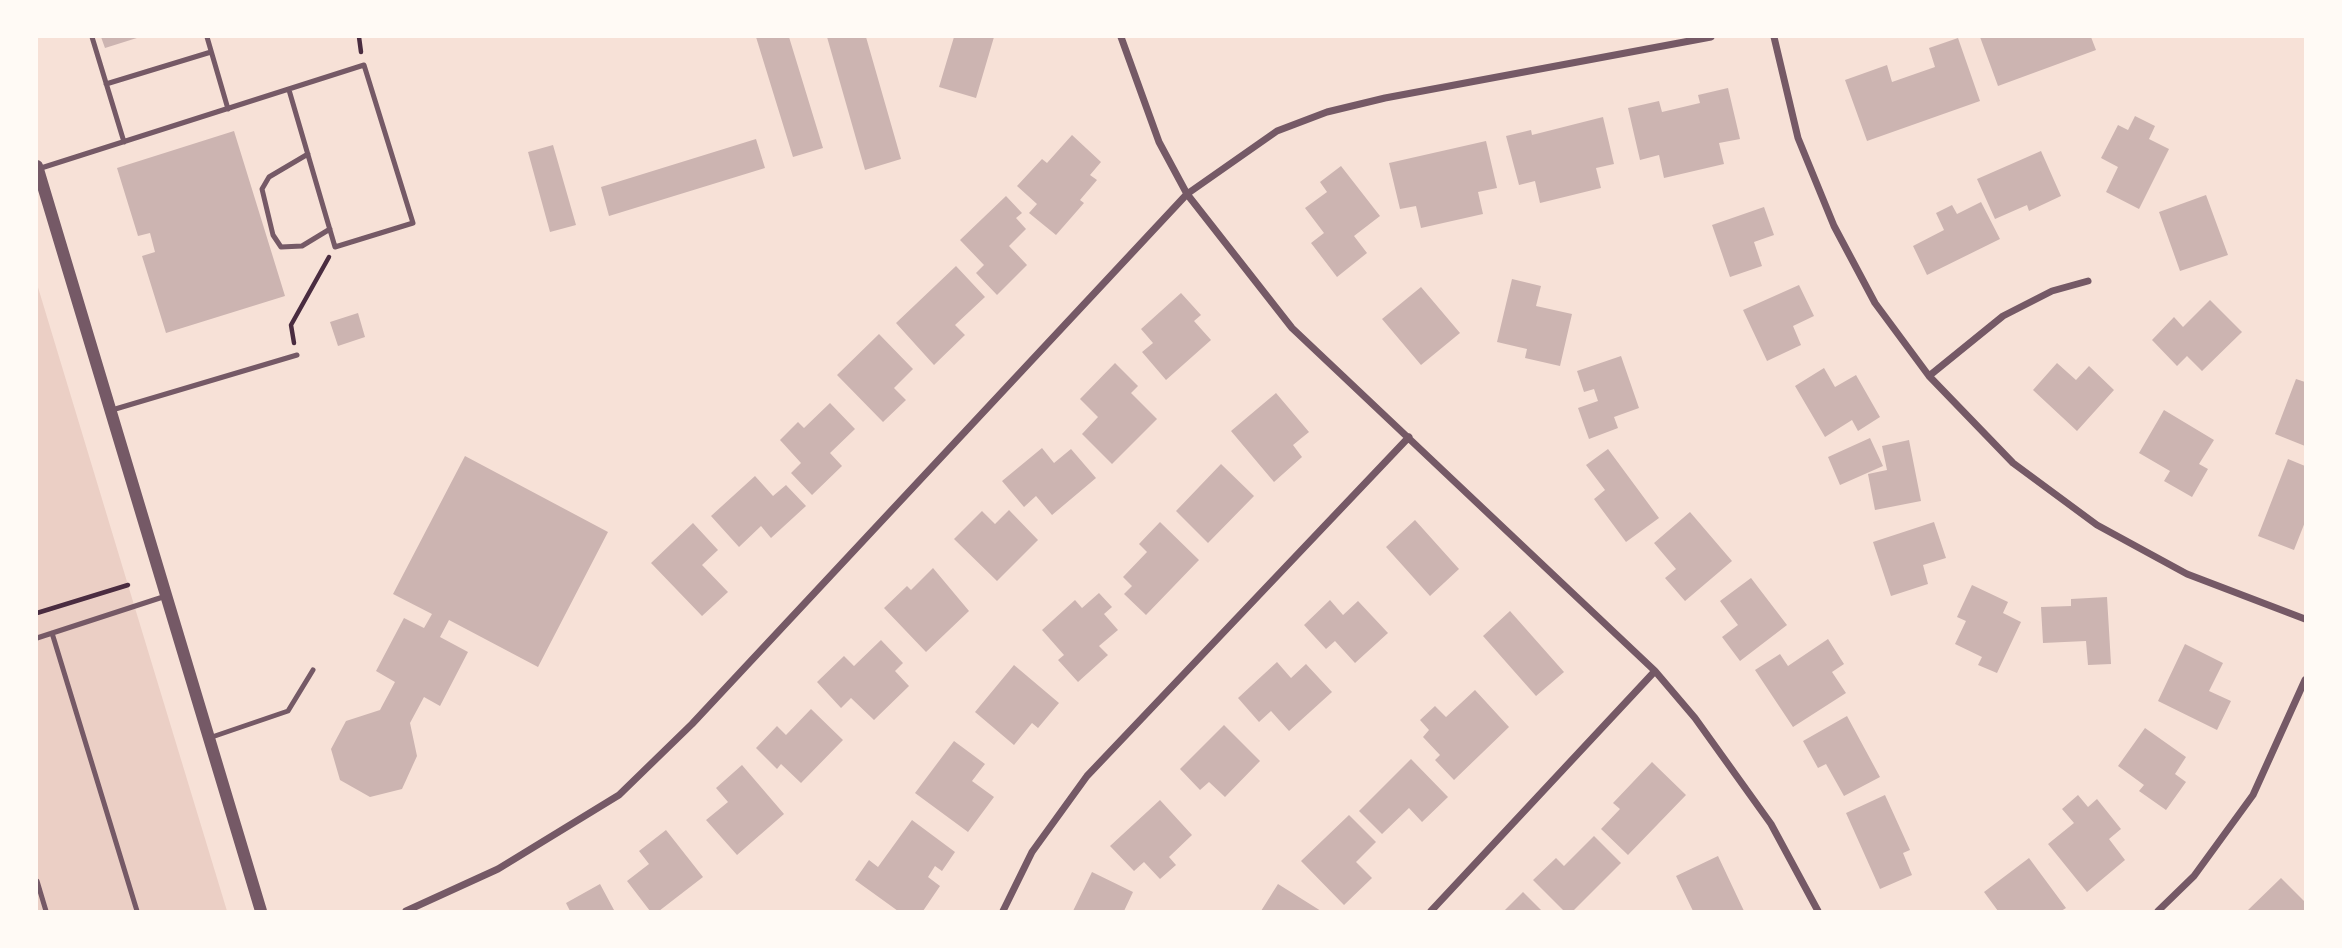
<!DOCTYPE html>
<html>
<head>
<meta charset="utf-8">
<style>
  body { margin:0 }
  #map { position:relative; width:2342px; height:948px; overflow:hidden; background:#f7e1d7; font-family:"DM Sans",sans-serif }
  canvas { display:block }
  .frame { position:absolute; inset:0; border:38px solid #fffaf5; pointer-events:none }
</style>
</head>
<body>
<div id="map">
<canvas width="2342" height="948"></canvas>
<div class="frame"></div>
</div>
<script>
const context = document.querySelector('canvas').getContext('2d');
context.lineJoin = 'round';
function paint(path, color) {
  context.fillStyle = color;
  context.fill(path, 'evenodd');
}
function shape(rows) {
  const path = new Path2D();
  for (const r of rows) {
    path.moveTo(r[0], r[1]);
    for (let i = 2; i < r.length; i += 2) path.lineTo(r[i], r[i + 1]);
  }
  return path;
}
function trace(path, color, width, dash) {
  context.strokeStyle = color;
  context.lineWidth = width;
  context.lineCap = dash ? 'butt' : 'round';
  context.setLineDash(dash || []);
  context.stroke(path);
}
const green = shape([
  [37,284,128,585,227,911,37,911]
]);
const building = shape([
  [101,37,140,37,105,48],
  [756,37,789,37,823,148,793,157],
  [827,37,866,37,901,159,865,170],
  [954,37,994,37,976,98,939,87],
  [1980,37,2091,37,2096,50,1998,86],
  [1958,38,1980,101,1867,141,1845,80,1887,65,1892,82,1935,67,1929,48],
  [1728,88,1740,139,1719,143,1724,164,1664,178,1659,155,1640,160,1628,108,1659,101,1662,112,1700,103,1698,95],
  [2135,116,2155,126,2149,139,2169,149,2139,209,2106,192,2118,167,2101,158,2118,125,2128,130],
  [1603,117,1614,164,1596,168,1601,188,1540,203,1535,181,1519,185,1506,136,1531,130,1532,135],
  [234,131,285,296,166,333,142,256,155,252,150,233,138,236,117,168],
  [1072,135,1101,162,1090,175,1097,180,1080,200,1084,203,1056,235,1029,213,1037,204,1017,186,1042,159,1047,163],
  [756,139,765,168,609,216,601,187],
  [1486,141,1497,188,1478,192,1483,214,1421,228,1416,206,1400,209,1389,163],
  [553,145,576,225,550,232,528,152],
  [2041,151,2061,196,2029,211,2027,205,1995,219,1977,179],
  [1341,166,1380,216,1354,236,1367,253,1337,277,1311,243,1324,233,1305,208,1327,192,1320,182],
  [2206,195,2228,255,2180,271,2159,212],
  [1006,196,1022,213,1016,218,1026,229,1009,246,1027,265,997,295,976,273,984,265,960,240],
  [1981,202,2000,239,1927,275,1913,246,1944,230,1936,213,1952,205,1957,214],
  [1764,207,1774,235,1754,242,1762,266,1730,277,1712,225],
  [956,266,985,297,955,325,965,335,934,365,896,323],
  [1512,279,1541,286,1536,306,1572,314,1560,366,1525,358,1527,349,1497,342],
  [1799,285,1814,316,1793,326,1801,345,1767,361,1743,310],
  [1421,287,1460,333,1421,365,1382,319],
  [1181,293,1201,315,1194,321,1211,340,1166,380,1142,352,1153,343,1141,329],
  [2210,300,2242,332,2202,371,2187,356,2177,366,2152,340,2174,317,2183,327],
  [358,313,365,337,338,346,330,322],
  [879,334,913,369,894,388,906,400,883,422,837,375],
  [1621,356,1639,408,1614,417,1618,428,1589,439,1578,408,1598,401,1594,389,1584,392,1577,371],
  [1115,363,1138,386,1131,393,1157,419,1112,464,1082,434,1098,417,1080,399],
  [2057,363,2076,380,2089,366,2114,390,2077,431,2033,390],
  [1824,368,1835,387,1856,375,1880,417,1858,431,1852,420,1825,437,1795,386],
  [2296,379,2305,382,2305,446,2275,434],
  [1276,393,1309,432,1293,445,1302,457,1274,482,1231,431],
  [830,403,855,429,830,453,842,466,812,495,791,473,801,463,780,440,798,422,804,428],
  [2164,410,2214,440,2199,464,2208,469,2192,497,2164,481,2170,471,2139,453],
  [1870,438,1883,466,1840,485,1828,457],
  [1909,440,1921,501,1875,510,1868,474,1887,470,1882,446],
  [1042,448,1054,463,1071,449,1096,478,1052,515,1036,496,1024,507,1002,481],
  [1608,449,1659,518,1626,542,1594,499,1605,490,1586,465],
  [465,456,608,532,538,667,449,620,440,637,468,652,440,706,424,697,410,723,417,756,402,789,370,797,340,780,331,749,346,721,380,710,395,682,376,671,404,618,424,628,432,614,393,594],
  [2288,459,2305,466,2305,522,2294,550,2258,536],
  [1221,464,1254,496,1208,543,1176,511],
  [755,476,773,496,786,485,806,506,771,538,761,526,739,547,711,516],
  [1009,510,1038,540,997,581,954,539,982,511,995,524],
  [1690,512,1732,561,1685,601,1665,578,1676,569,1654,543],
  [1415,520,1459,569,1430,596,1386,547],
  [1160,522,1199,560,1146,615,1124,594,1132,586,1123,577,1147,552,1139,544],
  [1934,522,1946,558,1923,565,1928,584,1891,596,1873,542],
  [693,523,718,550,702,565,728,592,702,616,651,563],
  [933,568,969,611,926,652,884,608,907,586,911,590],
  [1751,578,1787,625,1740,661,1722,637,1738,625,1720,601],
  [1972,585,2008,602,2003,613,2021,622,1997,673,1978,665,1982,657,1955,644,1966,621,1957,617],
  [1099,593,1112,607,1104,614,1118,630,1099,646,1108,655,1078,682,1058,660,1064,655,1042,630,1075,600,1082,608],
  [2107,597,2111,664,2088,665,2086,641,2043,643,2041,607,2071,606,2071,599],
  [1330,600,1343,615,1358,601,1388,633,1355,663,1335,641,1326,649,1304,625],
  [1510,611,1564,672,1536,696,1483,636],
  [1828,639,1844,664,1832,672,1846,693,1793,727,1755,670,1780,654,1788,666],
  [881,640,903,663,895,671,909,686,874,720,851,698,841,708,817,682,844,656,854,666],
  [2185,644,2223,663,2209,691,2231,701,2217,730,2158,701],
  [1277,662,1291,678,1306,664,1332,692,1289,731,1271,711,1259,722,1238,698],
  [1014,665,1059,703,1038,728,1032,723,1014,745,975,712],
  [1475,690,1509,727,1454,780,1435,760,1440,755,1423,737,1429,730,1420,720,1435,706,1446,717],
  [811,709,843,740,801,783,781,764,777,769,756,748,777,726,786,735],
  [1847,716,1880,777,1844,796,1826,764,1818,768,1803,741],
  [1224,725,1260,761,1225,797,1209,782,1200,790,1180,769],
  [2145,728,2186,757,2175,774,2186,782,2166,810,2139,791,2144,785,2118,766],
  [954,741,985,764,972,781,994,797,968,832,915,793],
  [1411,759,1448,797,1422,822,1409,808,1382,834,1359,811],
  [1652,762,1686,795,1628,855,1601,829,1620,809,1613,803],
  [742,765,784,814,737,855,706,820,728,802,716,788],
  [1885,795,1910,850,1903,853,1912,875,1880,889,1846,813],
  [2078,795,2088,807,2097,799,2121,829,2109,839,2125,860,2087,892,2048,844,2074,823,2062,809],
  [1160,800,1192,835,1169,857,1176,865,1160,879,1144,862,1134,871,1110,846],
  [1349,815,1376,842,1356,862,1372,878,1344,905,1301,861],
  [912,820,955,852,942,871,935,866,928,877,940,886,923,911,898,911,855,880,869,860,878,867],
  [666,830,703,877,659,911,650,911,627,881,649,864,639,851],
  [1594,836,1621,863,1573,911,1564,911,1533,880,1556,858,1564,866],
  [1718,856,1744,911,1693,911,1676,876],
  [2029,858,2066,908,2061,911,1998,911,1984,892],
  [1092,872,1133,892,1124,911,1073,911],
  [2281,878,2305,902,2305,911,2247,911],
  [600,884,614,910,570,911,566,903],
  [1278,884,1321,911,1261,911],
  [1523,892,1542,911,1504,911]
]);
const path = shape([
  [359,37,361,52],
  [294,343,291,325,329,257],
  [37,613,128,585]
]);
const service = shape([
  [92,37,124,142],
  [207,37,228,109],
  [106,84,211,52],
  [308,154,269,177,262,189,273,235,281,247,302,246,330,229],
  [38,169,364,65,413,223,335,247,289,90],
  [112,410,297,355],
  [52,633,137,911],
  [37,638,166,596],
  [209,738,288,711,313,670],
  [37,881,46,911]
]);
const minor = shape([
  [1121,37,1159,142,1187,194,1292,328,1655,671,1695,718,1771,824,1818,911],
  [1774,37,1798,138,1834,226,1875,303,1929,376,2013,463,2097,525,2187,574,2305,619],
  [1929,376,2003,316,2052,291,2088,281],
  [406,911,498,869,619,795,692,724,1187,194,1277,131,1327,112,1385,98,1711,37],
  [1003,911,1032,852,1087,776,1409,437],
  [1431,911,1655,671],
  [2158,911,2194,876,2253,795,2305,680]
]);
const tertiary = shape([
  [37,166,261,911]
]);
paint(green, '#ebcfc5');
paint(building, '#ccb4b1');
trace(path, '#4a2c40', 4.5);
trace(service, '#755966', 5);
trace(minor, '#755966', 7);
trace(tertiary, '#755966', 12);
</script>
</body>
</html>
